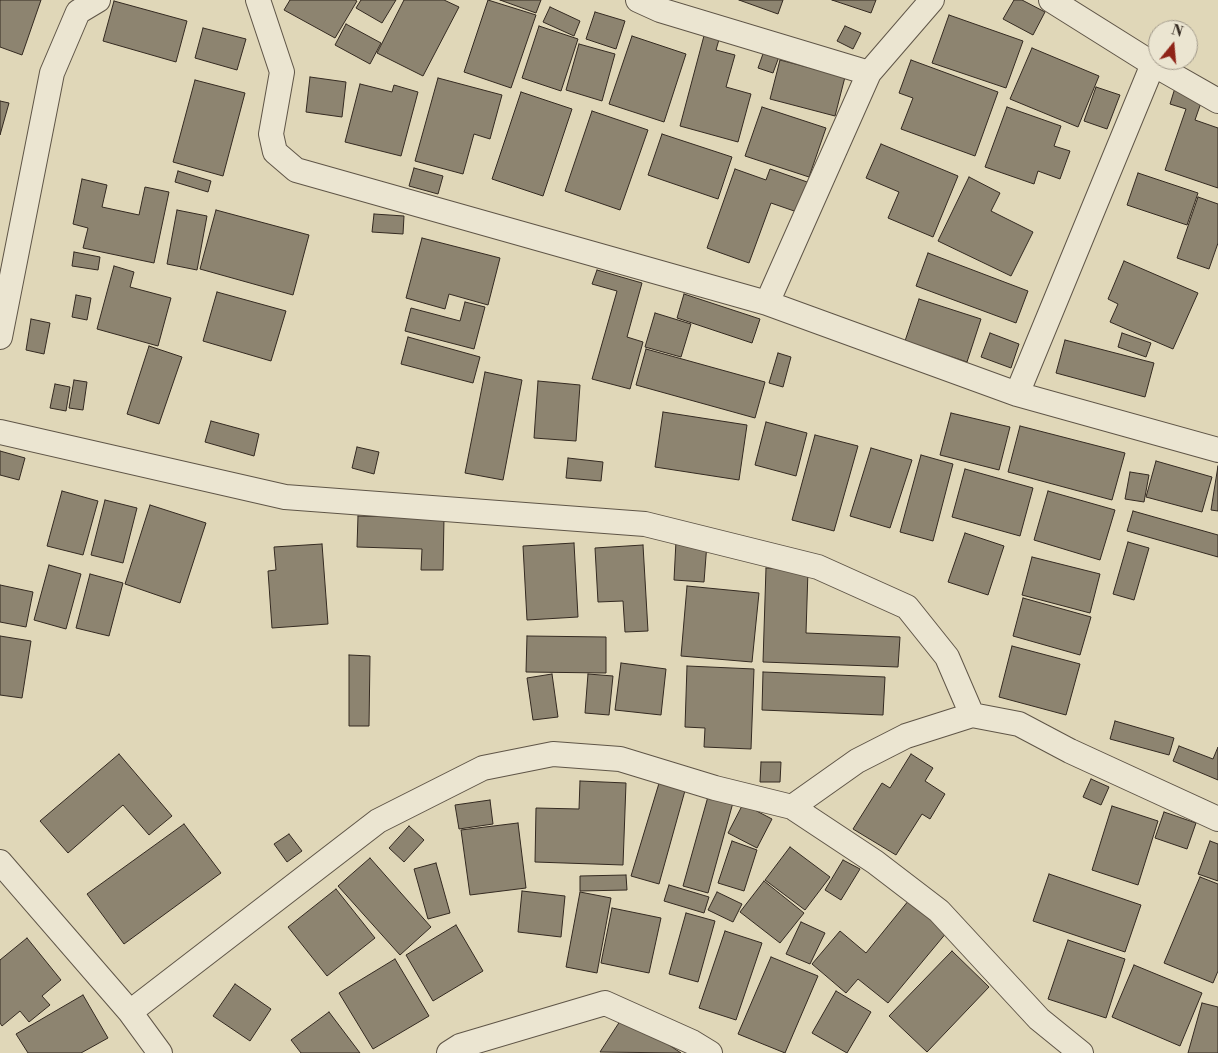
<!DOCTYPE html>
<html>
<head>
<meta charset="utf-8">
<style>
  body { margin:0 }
  #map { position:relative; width:1218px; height:1053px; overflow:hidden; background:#e0d7b8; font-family:"Libre Bodoni",serif }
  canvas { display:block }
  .north { position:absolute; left:1148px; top:20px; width:50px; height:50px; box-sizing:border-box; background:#ebe5d1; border:1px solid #a29a8b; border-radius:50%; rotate:17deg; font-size:14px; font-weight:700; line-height:20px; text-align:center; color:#342a21 }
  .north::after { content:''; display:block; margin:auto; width:18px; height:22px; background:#8f2418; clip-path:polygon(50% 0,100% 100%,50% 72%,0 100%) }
</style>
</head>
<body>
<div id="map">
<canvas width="1218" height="1053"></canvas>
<div class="north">N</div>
</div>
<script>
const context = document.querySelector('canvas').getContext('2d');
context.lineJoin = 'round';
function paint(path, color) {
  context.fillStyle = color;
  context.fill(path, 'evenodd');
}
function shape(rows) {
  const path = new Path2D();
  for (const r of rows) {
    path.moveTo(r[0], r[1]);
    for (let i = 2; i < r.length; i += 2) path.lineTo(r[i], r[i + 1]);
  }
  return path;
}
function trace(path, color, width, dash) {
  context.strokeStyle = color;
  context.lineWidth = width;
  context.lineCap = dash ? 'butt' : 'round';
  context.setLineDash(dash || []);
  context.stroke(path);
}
const building = shape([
  [0,0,41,0,22,55,0,47,0,0],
  [290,0,355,0,357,1,335,38,284,10,290,0],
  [361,0,396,0,382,23,356,8,361,0],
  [404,0,444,0,459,7,423,76,377,53,404,0],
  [488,0,536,15,511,88,464,72,488,0],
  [500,0,541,0,536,13,500,0],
  [739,0,783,0,778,14,739,0],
  [832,0,876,0,871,13,832,0],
  [1014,0,1022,0,1045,12,1033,35,1003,19,1014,0],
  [114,1,187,21,176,62,103,41,114,1],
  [550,7,580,21,574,36,543,22,550,7],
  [595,12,625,21,616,49,586,39,595,12],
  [949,15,1023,41,1006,88,932,63,949,15],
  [346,24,381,43,370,64,335,45,346,24],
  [539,26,578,39,561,91,522,78,539,26],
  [845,26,861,33,853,49,837,41,845,26],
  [203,28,246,39,237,70,195,58,203,28],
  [705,32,720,36,716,50,735,55,726,87,751,94,738,142,680,126,705,32],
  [632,36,686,54,664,122,609,104,632,36],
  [579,44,615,54,602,101,566,90,579,44],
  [765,48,780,54,773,73,758,68,765,48],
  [1032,48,1099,76,1078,127,1010,99,1032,48],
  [780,60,845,77,835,116,770,99,780,60],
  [911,60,998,92,975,156,901,129,913,98,899,93,911,60],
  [310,77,346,82,342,117,306,112,310,77],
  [438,78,502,95,490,139,474,134,463,174,415,161,438,78],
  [195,80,245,93,223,176,173,162,195,80],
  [360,84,392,92,394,85,418,92,401,156,345,142,360,84],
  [1096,87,1120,95,1107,129,1084,121,1096,87],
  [1175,88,1203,97,1195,120,1218,128,1218,188,1165,170,1186,109,1170,104,1175,88],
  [521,92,572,109,543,196,492,179,521,92],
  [0,101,9,103,0,135,0,101],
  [762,107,826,128,809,177,745,156,762,107],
  [1007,107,1061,126,1054,146,1070,151,1060,179,1038,171,1034,184,985,167,1007,107],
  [592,111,648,130,620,210,565,191,592,111],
  [662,134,732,157,718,199,648,175,662,134],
  [881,144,958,176,933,237,888,218,899,192,866,178,881,144],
  [414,168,443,176,438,194,409,186,414,168],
  [735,169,766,180,770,169,810,183,800,213,771,203,749,263,707,248,735,169],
  [178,171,211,181,208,192,175,182,178,171],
  [1138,173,1198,193,1187,225,1127,205,1138,173],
  [969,177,1000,193,991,211,1033,232,1011,276,938,241,969,177],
  [82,179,107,185,102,207,139,215,145,187,169,192,154,263,83,248,88,228,73,224,82,179],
  [1198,197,1218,204,1218,243,1209,269,1177,258,1198,197],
  [177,210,207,216,197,270,167,264,177,210],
  [216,210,309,235,293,295,200,269,216,210],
  [374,214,404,216,403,234,372,232,374,214],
  [422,238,500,258,488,305,449,294,445,309,406,298,422,238],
  [74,252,100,257,98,270,72,266,74,252],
  [928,253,1028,291,1016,323,916,286,928,253],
  [1124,261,1198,293,1173,349,1110,322,1118,304,1108,299,1124,261],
  [114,266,134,272,130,287,171,298,158,346,97,329,114,266],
  [597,270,642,283,627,337,643,342,630,389,592,379,617,291,592,284,597,270],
  [217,292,286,311,271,361,203,341,217,292],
  [684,294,760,319,752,343,677,318,684,294],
  [76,295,91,298,87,320,72,317,76,295],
  [919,299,981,319,967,362,905,341,919,299],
  [465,302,485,307,474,349,405,331,411,308,460,321,465,302],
  [655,313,691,324,681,357,645,347,655,313],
  [31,319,50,323,44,354,26,350,31,319],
  [990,333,1019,344,1011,368,981,357,990,333],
  [1122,333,1151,343,1146,357,1118,347,1122,333],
  [408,337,480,357,473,383,401,364,408,337],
  [1065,340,1154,363,1145,397,1056,373,1065,340],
  [149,346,182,357,159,424,127,414,149,346],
  [646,349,765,382,755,418,636,385,646,349],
  [778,353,791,357,783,387,769,383,778,353],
  [485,372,522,380,503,480,465,473,485,372],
  [74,380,87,382,83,410,69,408,74,380],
  [538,381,580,385,576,441,534,438,538,381],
  [55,384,70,387,66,411,50,408,55,384],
  [663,412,747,425,739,480,655,467,663,412],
  [951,413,1010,427,999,470,940,455,951,413],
  [211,421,259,434,254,456,205,442,211,421],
  [766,422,807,433,796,476,755,465,766,422],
  [1020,426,1125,453,1112,500,1008,472,1020,426],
  [815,435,858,446,834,531,792,520,815,435],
  [357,447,379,452,374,474,352,468,357,447],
  [871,448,912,460,890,528,850,516,871,448],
  [0,451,25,458,19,480,0,475,0,451],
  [921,455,953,464,933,541,900,532,921,455],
  [568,458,603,462,601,481,566,478,568,458],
  [1156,461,1212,477,1202,512,1146,497,1156,461],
  [1218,466,1218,511,1211,510,1218,466],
  [965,469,1033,488,1020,536,952,517,965,469],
  [1130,472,1149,475,1144,502,1125,499,1130,472],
  [62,491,98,501,83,555,47,546,62,491],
  [1048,491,1115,510,1100,560,1034,540,1048,491],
  [105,500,137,508,123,563,91,555,105,500],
  [150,505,206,523,180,603,125,584,150,505],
  [1133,511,1218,535,1218,557,1127,531,1133,511],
  [358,516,444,518,443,570,421,570,422,549,357,547,358,516],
  [965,533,1004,546,988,595,948,582,965,533],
  [676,541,707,543,704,582,674,580,676,541],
  [1128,542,1149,548,1134,600,1113,594,1128,542],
  [574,543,578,617,527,620,523,546,574,543],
  [322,544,328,624,272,628,268,571,276,570,274,547,322,544],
  [643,545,648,631,625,632,623,601,598,602,595,548,643,545],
  [1032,557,1100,574,1090,613,1022,595,1032,557],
  [49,565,81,574,66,629,34,620,49,565],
  [766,568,808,570,806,633,900,637,898,667,763,662,766,568],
  [90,574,123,583,109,636,76,628,90,574],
  [0,585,33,592,26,627,0,622,0,585],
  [687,586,759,593,752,662,681,656,687,586],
  [1023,598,1091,617,1080,655,1013,636,1023,598],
  [0,636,31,641,22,698,0,695,0,636],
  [527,636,606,637,606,673,526,672,527,636],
  [1012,646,1080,664,1066,715,999,697,1012,646],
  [349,655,370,656,369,726,349,726,349,655],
  [621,663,666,669,661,715,615,710,621,663],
  [687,666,754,669,751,749,704,747,705,728,685,727,687,666],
  [763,672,885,677,883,715,762,710,763,672],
  [552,674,558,717,533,720,527,678,552,674],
  [588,674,613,676,609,715,585,713,588,674],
  [1115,721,1174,738,1169,755,1110,739,1115,721],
  [1179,746,1213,759,1218,747,1218,780,1173,761,1179,746],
  [119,754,172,816,149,835,123,805,68,853,40,821,119,754],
  [911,754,933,768,925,781,945,794,930,819,922,814,896,855,853,829,882,783,890,788,911,754],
  [761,762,781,762,780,782,760,782,761,762],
  [1091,779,1109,787,1101,805,1083,797,1091,779],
  [660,780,686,787,659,884,631,876,660,780],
  [580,781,626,783,623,865,535,862,536,808,579,809,580,781],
  [709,793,734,799,708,893,683,886,709,793],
  [490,800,493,824,459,829,455,805,490,800],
  [743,804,772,819,757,848,728,833,743,804],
  [1112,806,1158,821,1138,885,1092,870,1112,806],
  [1164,812,1196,823,1187,849,1155,838,1164,812],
  [518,823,526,888,470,895,461,830,518,823],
  [184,824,221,873,124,944,87,894,184,824],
  [409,826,424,840,404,862,389,848,409,826],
  [289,834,302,851,287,862,274,844,289,834],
  [732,841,757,850,744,891,718,883,732,841],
  [1210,841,1218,844,1218,881,1198,874,1210,841],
  [790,847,830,877,805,910,765,880,790,847],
  [370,858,431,927,400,955,338,886,370,858],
  [843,860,860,869,841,900,825,890,843,860],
  [436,863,450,913,428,919,414,869,436,863],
  [1049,874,1141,905,1125,952,1033,921,1049,874],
  [626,875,627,890,580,891,580,876,626,875],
  [1200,877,1218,884,1218,971,1213,983,1164,963,1200,877],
  [764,881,804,913,780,943,740,912,764,881],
  [669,885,709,897,704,913,664,901,669,885],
  [336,889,375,938,327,976,288,927,336,889],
  [522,891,565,896,561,937,518,932,522,891],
  [580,892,611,898,597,973,566,967,580,892],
  [717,892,742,904,733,922,708,910,717,892],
  [909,900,947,932,888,1003,858,979,846,993,812,964,840,931,866,953,909,900],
  [612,908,661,918,649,973,601,963,612,908],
  [686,913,715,921,698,982,669,974,686,913],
  [801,922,825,933,810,964,786,954,801,922],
  [456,925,483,971,433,1001,406,955,456,925],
  [725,931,762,943,736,1020,699,1008,725,931],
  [27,938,61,980,42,996,50,1005,29,1022,20,1011,2,1026,0,1023,0,960,27,938],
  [1068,940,1125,959,1106,1018,1048,999,1068,940],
  [952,951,989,987,927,1052,889,1016,952,951],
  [771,957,818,976,785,1053,738,1034,771,957],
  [395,959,429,1016,373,1049,339,993,395,959],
  [1134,965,1202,993,1180,1046,1112,1017,1134,965],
  [235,984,271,1009,250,1041,213,1016,235,984],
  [836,991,871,1012,847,1053,812,1033,836,991],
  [83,995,108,1038,81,1053,28,1053,16,1034,83,995],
  [1202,1003,1218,1007,1218,1053,1188,1053,1202,1003],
  [329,1012,360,1053,301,1053,291,1040,329,1012],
  [624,1015,681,1053,600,1052,624,1015]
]);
const minor = shape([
  [258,0,282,72,271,134,275,152,296,170,767,303],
  [638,0,660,10,869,73],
  [932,0,869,73,767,303,1017,394,1218,450],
  [1051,0,1153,64,1218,101],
  [0,337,52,73,78,12,98,0],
  [1017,394,1153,64],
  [0,432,285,497,645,524,818,567,907,607,947,657,972,715],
  [792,807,857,761,906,736,972,715,1019,724,1070,751,1218,819],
  [0,862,130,1012,160,1053],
  [130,1012,378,821,483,768,553,754,620,759,715,788,792,807,875,862,939,911,1039,1019,1081,1053],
  [449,1053,460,1046,605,1003,692,1042,710,1053]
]);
paint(building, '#8d8470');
trace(building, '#342a21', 1);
trace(minor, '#5f5547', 26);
trace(minor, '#ebe5d1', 24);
</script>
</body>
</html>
